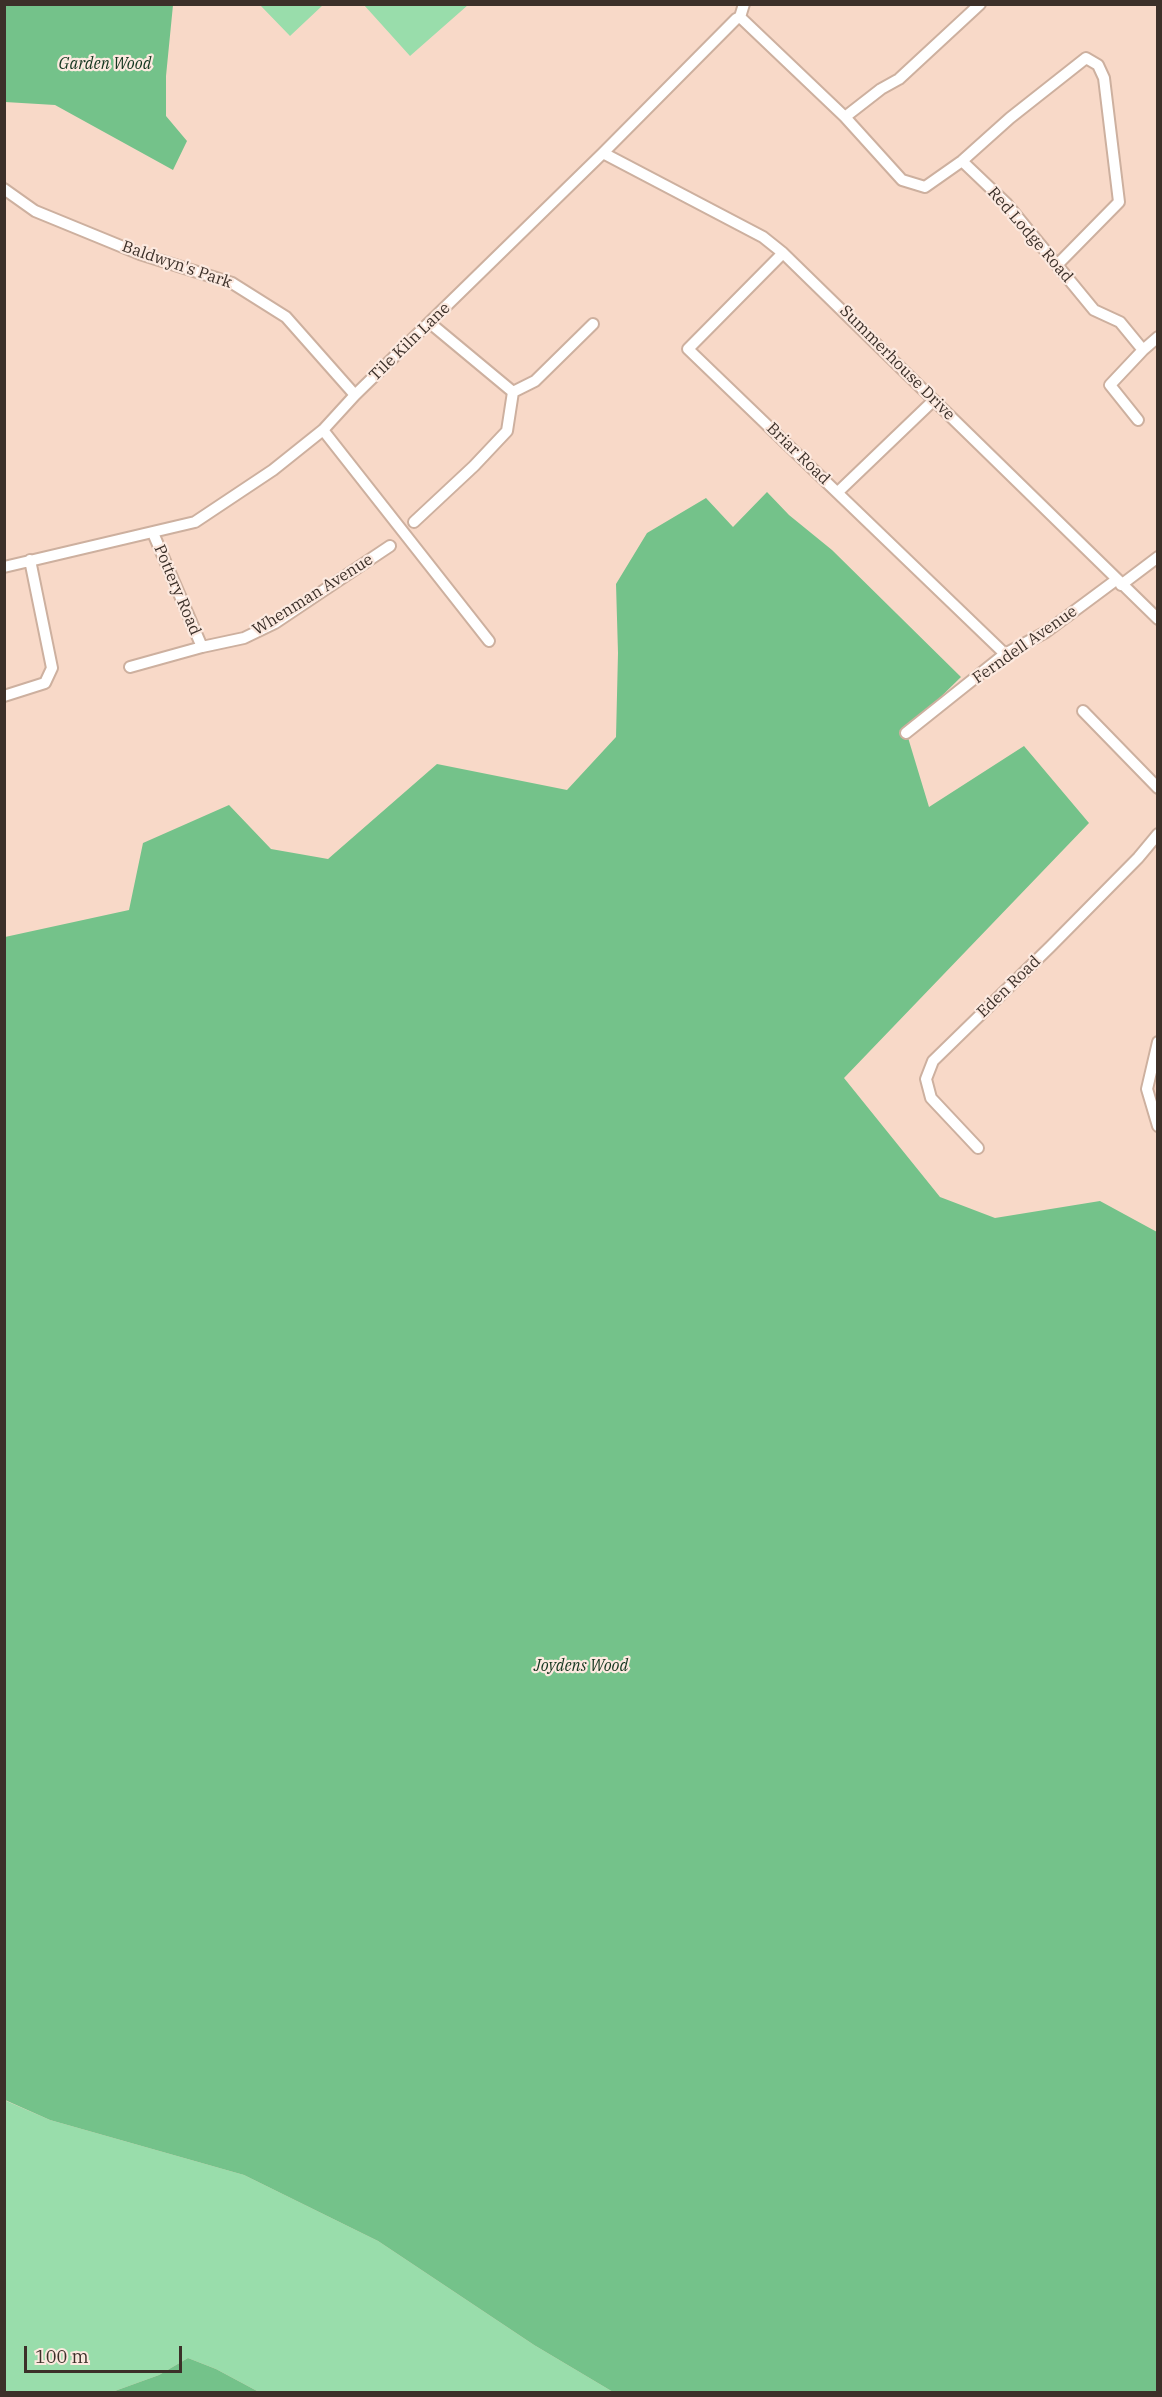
<!DOCTYPE html>
<html>
<head>
<meta charset="utf-8">
<style>
  body { margin:0 }
  #map { position:relative; width:1162px; height:2397px; overflow:hidden; background:#f8d9c8; font-family:"IBM Plex Serif",serif }
  canvas { display:block }
  .frame { position:absolute; inset:0; border:6px solid #3c3029; pointer-events:none }
  .scale { position:absolute; left:24px; top:2346px; width:158px; height:27px; box-sizing:border-box; border:3px solid #3c3029; border-top:0; padding-left:8px; font-size:18px; line-height:21px; white-space:nowrap; color:#3c3029; -webkit-text-stroke:4px #fce9df; paint-order:stroke }
</style>
</head>
<body>
<div id="map">
<canvas width="1162" height="2397"></canvas>
<div class="frame"></div>
<div class="scale">100 m</div>
</div>
<script>
const context = document.querySelector('canvas').getContext('2d');
context.lineJoin = 'round';
function paint(path, color) {
  context.fillStyle = color;
  context.fill(path, 'evenodd');
}
function shape(rows) {
  const path = new Path2D();
  for (const r of rows) {
    path.moveTo(r[0], r[1]);
    for (let i = 2; i < r.length; i += 2) path.lineTo(r[i], r[i + 1]);
  }
  return path;
}
function trace(path, color, width, dash) {
  context.strokeStyle = color;
  context.lineWidth = width;
  context.lineCap = dash ? 'butt' : 'round';
  context.setLineDash(dash || []);
  context.stroke(path);
}
function write(font, color, halo, rows, align = 'center') {
  context.font = font + ' "IBM Plex Serif",serif';
  context.lineWidth = 4.5;
  context.setLineDash([]);
  context.textBaseline = 'middle';
  context.strokeStyle = halo;
  context.fillStyle = color;
  for (const [text, x, y, turn = 0] of rows) {
    context.save();
    context.translate(x, y);
    context.rotate((+turn || 0) * Math.PI / 180);
    context.textAlign = isNaN(turn) ? turn : align;
    if (halo) context.strokeText(text, 0, 0);
    context.fillText(text, 0, 0);
    context.restore();
  }
}
const green = shape([
  [260,5,323,5,290,36],
  [364,5,468,5,410,56],
  [4,2100,50,2120,244,2175,378,2241,534,2345,613,2392,259,2392,216,2369,188,2358,159,2375,112,2392,5,2392]
]);
const forest = shape([
  [4,5,173,5,166,76,166,116,187,141,173,170,55,105,5,102],
  [767,492,789,515,832,550,961,677,906,731,929,807,1024,746,1089,823,844,1078,940,1197,995,1218,1100,1201,1157,1232,1157,2392,613,2392,534,2345,378,2241,244,2175,50,2120,5,2100,5,937,129,910,143,843,229,805,271,849,328,859,437,764,567,790,616,737,618,653,616,584,647,533,706,498,733,527],
  [188,2358,216,2369,259,2392,112,2392,159,2375]
]);
const minor = shape([
  [740,17,845,117,902,180,925,187,962,161,1010,118,1086,58,1098,65,1104,78,1119,202,1057,265],
  [845,117,881,89,899,79,980,4],
  [603,153,763,237,783,253,1158,619],
  [962,161,1006,203,1094,310,1120,322,1143,350,1110,385,1138,420],
  [4,189,35,211,140,254,232,283,286,317,355,395],
  [783,253,688,349,1005,654],
  [430,323,513,392],
  [1143,350,1158,337],
  [513,392,535,381,593,324],
  [323,430,489,641],
  [838,492,934,400],
  [414,522,474,466,507,431,513,392],
  [153,533,202,647],
  [4,567,195,522,273,470,323,430,355,395,603,153,736,19,740,17,744,4],
  [1121,585,1158,557],
  [130,667,202,647,244,638,275,623,390,546],
  [4,696,45,683,52,668,30,560],
  [1083,711,1158,788],
  [906,733,1005,654,1046,632,1116,580],
  [1158,1042,1147,1089,1158,1126],
  [978,1148,931,1098,926,1079,933,1061,1050,947,1138,858,1158,834]
]);
const parkNames = [
  ["Garden Wood",105,64],
  ["Joydens Wood",581,1666]
];
const streetNames = [
  ["Red Lodge Road",1030,235,49],
  ["Baldwyn's Park",177,265,19],
  ["Tile Kiln Lane",410,342,-44],
  ["Summerhouse Drive",897,363,45],
  ["Briar Road",798,454,44],
  ["Pottery Road",177,590,67],
  ["Whenman Avenue",313,595,-32],
  ["Ferndell Avenue",1025,645,-35],
  ["Eden Road",1009,987,-44]
];
paint(green, '#99ddab');
paint(forest, '#74c28a');
trace(minor, '#cdb09f', 14);
trace(minor, '#fff', 10);
write('italic 16px', '#13351e', '#fce9df', parkNames);
write('16px', '#3c3029', '#fce9df', streetNames);
</script>
</body>
</html>
